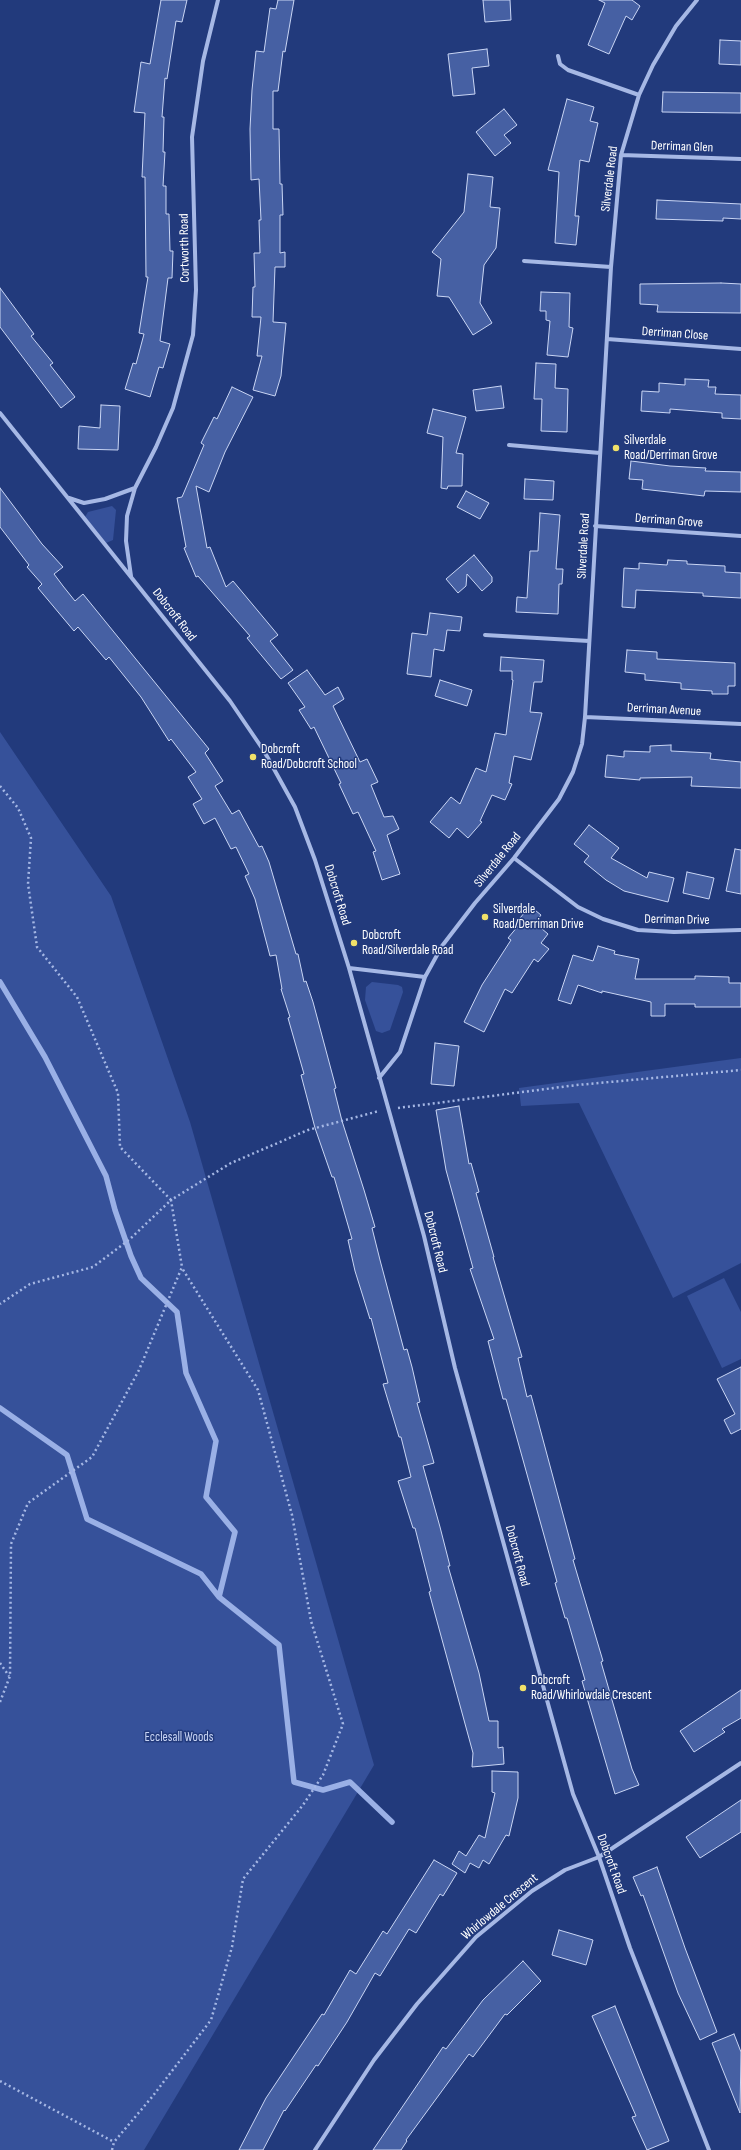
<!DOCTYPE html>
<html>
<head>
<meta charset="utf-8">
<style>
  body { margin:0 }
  canvas { display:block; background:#223a7c }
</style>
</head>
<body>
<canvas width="741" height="2150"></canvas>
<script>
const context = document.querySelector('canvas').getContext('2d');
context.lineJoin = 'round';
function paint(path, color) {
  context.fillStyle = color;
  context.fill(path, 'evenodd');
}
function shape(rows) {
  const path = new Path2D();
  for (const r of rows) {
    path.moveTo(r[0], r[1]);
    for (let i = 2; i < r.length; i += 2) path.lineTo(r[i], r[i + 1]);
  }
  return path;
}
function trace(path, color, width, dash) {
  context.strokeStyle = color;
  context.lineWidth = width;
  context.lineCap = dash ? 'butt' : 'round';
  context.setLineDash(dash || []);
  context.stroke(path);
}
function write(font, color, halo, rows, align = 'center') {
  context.font = font + ' "Sofia Sans Condensed",sans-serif';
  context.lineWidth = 3;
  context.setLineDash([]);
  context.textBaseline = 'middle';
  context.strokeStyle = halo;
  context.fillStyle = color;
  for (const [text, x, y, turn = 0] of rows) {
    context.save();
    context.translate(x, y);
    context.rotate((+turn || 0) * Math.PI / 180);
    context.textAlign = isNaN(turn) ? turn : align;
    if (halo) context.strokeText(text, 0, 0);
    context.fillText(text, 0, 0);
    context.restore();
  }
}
const green = shape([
  [112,506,116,510,113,540,106,543,85,517,88,512],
  [0,732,111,896,190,1122,374,1765,144,2150,0,2150],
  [372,982,398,985,402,987,403,992,390,1030,382,1033,376,1031,365,1000,366,987],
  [741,1058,741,1263,673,1298,579,1103,521,1106,519,1088],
  [724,1278,741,1312,741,1359,722,1368,687,1296]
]);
const stream = shape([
  [0,982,45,1057,106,1176,115,1210,131,1256,141,1278,177,1312,186,1373,216,1441,206,1497,235,1532,219,1597,279,1645,294,1782,323,1790,350,1782,392,1822],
  [0,1408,67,1455,87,1519,201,1574,219,1597]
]);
const building = shape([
  [161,0,187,0,182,22,176,21,167,79,165,78,162,117,164,117,163,152,165,152,163,186,166,186,166,214,169,214,170,251,173,251,172,278,168,278,160,341,170,344,163,368,159,367,150,397,125,389,133,363,136,364,144,334,139,333,148,277,146,277,145,177,142,177,145,113,134,112,141,62,150,64,161,0],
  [278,0,294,0,285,52,283,51,278,91,273,91,273,129,279,129,280,184,282,184,283,215,280,215,280,253,285,252,285,267,275,267,273,322,286,323,281,376,275,396,253,390,262,356,257,356,261,317,252,317,253,287,255,287,254,253,260,253,259,220,261,220,259,179,251,180,250,129,252,90,256,51,264,52,270,8,276,9,278,0],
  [483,0,510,0,511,20,485,22,483,0],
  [599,0,632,0,640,6,632,20,626,16,609,54,588,45,605,3,599,0],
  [720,40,741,41,741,65,719,64,720,40],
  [487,49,489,66,472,68,475,94,453,96,448,54,487,49],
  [663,92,741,93,741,113,662,112,663,92],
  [567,99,594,107,590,121,598,123,589,162,580,160,575,216,579,216,576,245,555,243,559,172,548,170,567,99],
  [504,109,517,125,504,135,511,143,495,156,476,132,504,109],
  [468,174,493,177,490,207,500,208,496,248,484,265,480,303,492,323,473,335,449,297,437,296,441,259,432,252,464,212,468,174],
  [657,200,741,204,741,219,723,218,723,221,656,219,657,200],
  [721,283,741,284,741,313,657,312,658,305,640,304,640,284,721,283],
  [0,288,34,334,31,336,53,363,50,365,75,397,61,408,0,327,0,288],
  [541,292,570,293,569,327,573,328,568,357,547,355,550,321,546,320,546,311,540,311,541,292],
  [536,363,556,364,555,388,568,389,567,432,541,431,542,399,534,399,536,363],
  [685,379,709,380,708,387,716,387,715,394,741,395,741,419,722,418,722,413,670,409,670,413,641,411,642,391,659,392,659,383,685,385,685,379],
  [501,386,504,408,476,411,473,390,501,386],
  [232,387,253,397,225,452,209,492,196,486,207,548,210,547,226,587,233,581,278,635,270,641,293,670,281,679,247,638,250,636,198,576,196,577,184,548,186,547,177,498,182,497,204,445,201,443,214,417,217,419,232,387],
  [101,405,120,406,118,450,78,449,79,426,100,428,101,405],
  [433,409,466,417,456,453,463,454,462,486,448,486,447,489,441,488,443,437,427,433,433,409],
  [631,461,670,466,706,468,705,471,741,472,741,492,705,491,704,496,642,489,643,480,629,479,631,461],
  [525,479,554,481,553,500,524,499,525,479],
  [0,488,42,544,63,567,54,574,63,586,75,601,83,594,209,749,205,753,223,781,215,786,232,814,239,810,259,847,262,846,269,862,296,954,298,954,304,982,306,981,313,1002,336,1088,334,1089,342,1121,364,1190,375,1227,372,1228,380,1260,404,1350,407,1349,412,1367,420,1402,417,1403,434,1463,423,1466,440,1527,450,1566,448,1566,479,1673,489,1721,498,1721,498,1748,503,1747,504,1764,472,1767,473,1753,429,1592,431,1591,415,1528,413,1528,398,1481,411,1477,401,1437,399,1437,383,1384,388,1383,371,1318,370,1319,355,1271,348,1240,352,1239,334,1177,332,1177,315,1128,301,1075,304,1074,288,1018,290,1017,281,989,282,989,276,955,270,956,255,899,245,876,249,874,236,847,231,849,215,818,204,824,193,804,202,799,188,777,196,772,171,739,169,741,141,697,109,657,106,660,78,627,74,631,38,588,42,584,27,567,29,565,0,527,0,488],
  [466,491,489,503,480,519,457,507,466,491],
  [540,513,560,515,556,569,563,569,562,584,559,584,558,614,516,612,517,597,527,598,530,551,538,551,540,513],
  [474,555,492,577,492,582,482,591,467,574,466,586,458,593,446,579,474,555],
  [668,560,687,561,687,564,725,566,725,572,741,573,741,598,703,596,703,593,636,590,635,608,622,607,624,568,639,569,639,563,667,565,668,560],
  [430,613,462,617,460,631,447,630,444,651,434,649,431,677,407,674,412,633,427,635,430,613],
  [627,650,657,652,657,659,735,663,735,686,728,686,728,694,712,694,712,691,681,689,681,683,645,680,645,674,625,672,627,650],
  [501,657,544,660,542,682,534,682,530,712,542,713,531,760,514,756,509,783,512,784,505,800,492,795,480,821,482,822,468,838,457,828,449,838,430,822,451,797,460,804,476,768,486,772,495,733,506,735,513,680,512,680,512,671,500,671,501,657],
  [307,670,325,695,338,687,344,699,333,706,360,762,367,759,378,782,371,785,384,817,393,816,399,829,387,835,400,874,382,880,373,852,376,851,358,812,353,814,339,784,341,783,314,727,311,729,299,710,305,707,288,683,307,670],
  [440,680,472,690,467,706,435,696,440,680],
  [671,745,671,751,711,753,710,759,741,762,741,788,691,786,692,777,640,778,640,780,605,777,607,755,624,757,624,751,650,752,650,746,671,745],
  [589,825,619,848,611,858,647,878,649,872,674,878,668,902,624,891,606,880,584,862,589,856,574,844,589,825],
  [735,849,741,850,741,894,726,891,735,849],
  [687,872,714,878,709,899,683,893,687,872],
  [530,906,541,915,535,923,548,934,541,943,549,949,538,962,534,959,512,993,505,989,484,1032,464,1022,482,985,511,940,508,938,523,920,520,918,530,906],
  [598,946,615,951,614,954,639,959,635,979,695,979,695,976,729,977,729,983,741,983,741,1007,695,1007,695,1004,665,1004,665,1016,651,1016,651,1002,602,991,602,993,578,985,571,1004,558,1000,573,955,593,961,598,946],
  [435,1043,459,1046,454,1086,431,1084,435,1043],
  [459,1106,469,1164,471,1163,479,1192,476,1193,494,1257,493,1257,522,1357,518,1358,527,1397,531,1395,575,1559,573,1560,603,1661,601,1662,632,1769,639,1785,615,1794,582,1681,585,1680,567,1618,565,1618,555,1583,557,1582,506,1399,503,1399,488,1341,494,1339,470,1269,473,1268,446,1170,436,1110,459,1106],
  [741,1367,741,1429,731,1434,724,1420,735,1414,717,1379,741,1367],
  [741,1690,741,1718,722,1729,725,1732,694,1752,680,1731,741,1690],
  [492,1771,518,1772,518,1798,509,1836,506,1835,489,1864,483,1860,479,1868,470,1863,465,1873,452,1864,459,1851,466,1856,479,1835,485,1838,495,1793,492,1792,492,1771],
  [741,1800,741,1832,700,1858,686,1837,741,1800],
  [434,1860,457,1873,443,1896,440,1894,416,1933,409,1929,380,1976,375,1973,347,2022,318,2066,316,2065,285,2111,284,2110,263,2150,239,2150,266,2098,322,2014,324,2015,350,1970,356,1974,383,1931,387,1934,434,1860],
  [657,1867,685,1948,717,2032,700,2040,678,1993,643,1895,641,1896,633,1877,657,1867],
  [559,1930,593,1940,586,1965,552,1955,559,1930],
  [523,1961,541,1981,507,2015,505,2014,473,2057,469,2054,406,2140,407,2141,401,2150,373,2150,443,2047,446,2049,483,2000,523,1961],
  [615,2006,669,2141,647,2150,632,2117,636,2116,592,2016,615,2006],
  [734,2034,741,2052,740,2113,712,2043,734,2034]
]);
const path = shape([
  [0,786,18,808,31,838,28,884,37,947,77,997,118,1093,120,1147,171,1200,130,1239,93,1267,30,1284,0,1304],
  [398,1108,577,1085,741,1070],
  [0,1663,9,1676],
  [0,1702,10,1676,11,1544,28,1503,92,1457,139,1370,182,1267,171,1200,231,1163,308,1130,379,1111],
  [0,2081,114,2142],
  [112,2150,114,2142,152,2097,211,2020,232,1947,243,1879,303,1805,323,1775,343,1724,311,1621,292,1515,258,1390,182,1268]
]);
const street = shape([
  [558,56,560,64,568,70,639,95],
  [621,155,741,159],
  [524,261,611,267],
  [607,339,741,349],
  [0,413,230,701,264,751,295,807,315,860,349,968,424,1236,455,1368,573,1794,599,1857,630,1948,709,2150],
  [509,445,600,453],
  [69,498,84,503,105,499,135,488],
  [595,526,741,536],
  [131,576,126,541,127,516,135,488,156,447,173,408,193,335,196,290,192,137,203,61,218,0],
  [485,635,589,641],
  [585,717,741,724],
  [514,858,578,907,603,919,638,930,674,932,741,930],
  [349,968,425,977],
  [379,1078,400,1052,425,977,442,946,475,903,514,858,559,799,573,772,582,744,585,717,611,267,621,155,639,95,653,65,676,26,697,0],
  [315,2150,374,2060,417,2004,476,1937,532,1891,565,1870,599,1857,741,1763]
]);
const markers = [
  [616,448,4,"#f1e169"],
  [253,757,4,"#f1e169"],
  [485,917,4,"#f1e169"],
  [354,943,4,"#f1e169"],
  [523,1688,4,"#f1e169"]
];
const streetNames = [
  ["Derriman Glen",682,147,2],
  ["Silverdale Road",610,179,-83],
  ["Cortworth Road",185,248,-91],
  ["Derriman Close",675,334,4],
  ["Derriman Grove",669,521,4],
  ["Silverdale Road",584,546,-87],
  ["Dobcroft Road",174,615,52],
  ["Derriman Avenue",664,710,3],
  ["Silverdale Road",498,860,-51],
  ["Dobcroft Road",337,895,73],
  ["Derriman Drive",677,920,1],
  ["Dobcroft Road",435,1242,76],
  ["Dobcroft Road",517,1556,75],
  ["Dobcroft Road",611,1864,70],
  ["Whirlowdale Crescent",500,1907,-40]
];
const poiNames = [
  ["Silverdale",624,441],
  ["Road/Derriman Grove",624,456],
  ["Dobcroft",261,750],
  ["Road/Dobcroft School",261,765],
  ["Silverdale",493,910],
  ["Road/Derriman Drive",493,925],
  ["Dobcroft",362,936],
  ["Road/Silverdale Road",362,951],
  ["Dobcroft",531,1681],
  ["Road/Whirlowdale Crescent",531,1696]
];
const parkNames = [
  ["Ecclesall Woods",179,1738]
];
paint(green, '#36519a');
trace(stream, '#9ab0e6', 5.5);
paint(building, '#4660a3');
trace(building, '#c9d5f4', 1);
trace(path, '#a6b8e5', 2.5, [2, 3]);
trace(street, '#a6b8e5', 4);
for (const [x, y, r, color] of markers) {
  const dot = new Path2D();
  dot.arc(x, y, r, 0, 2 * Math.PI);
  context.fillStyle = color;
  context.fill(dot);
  trace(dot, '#223a7c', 1.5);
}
write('13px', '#fff', '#223a7c', streetNames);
write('13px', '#fff', '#223a7c', poiNames, 'left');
write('13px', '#c9d5f4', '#223a7c', parkNames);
</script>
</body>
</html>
